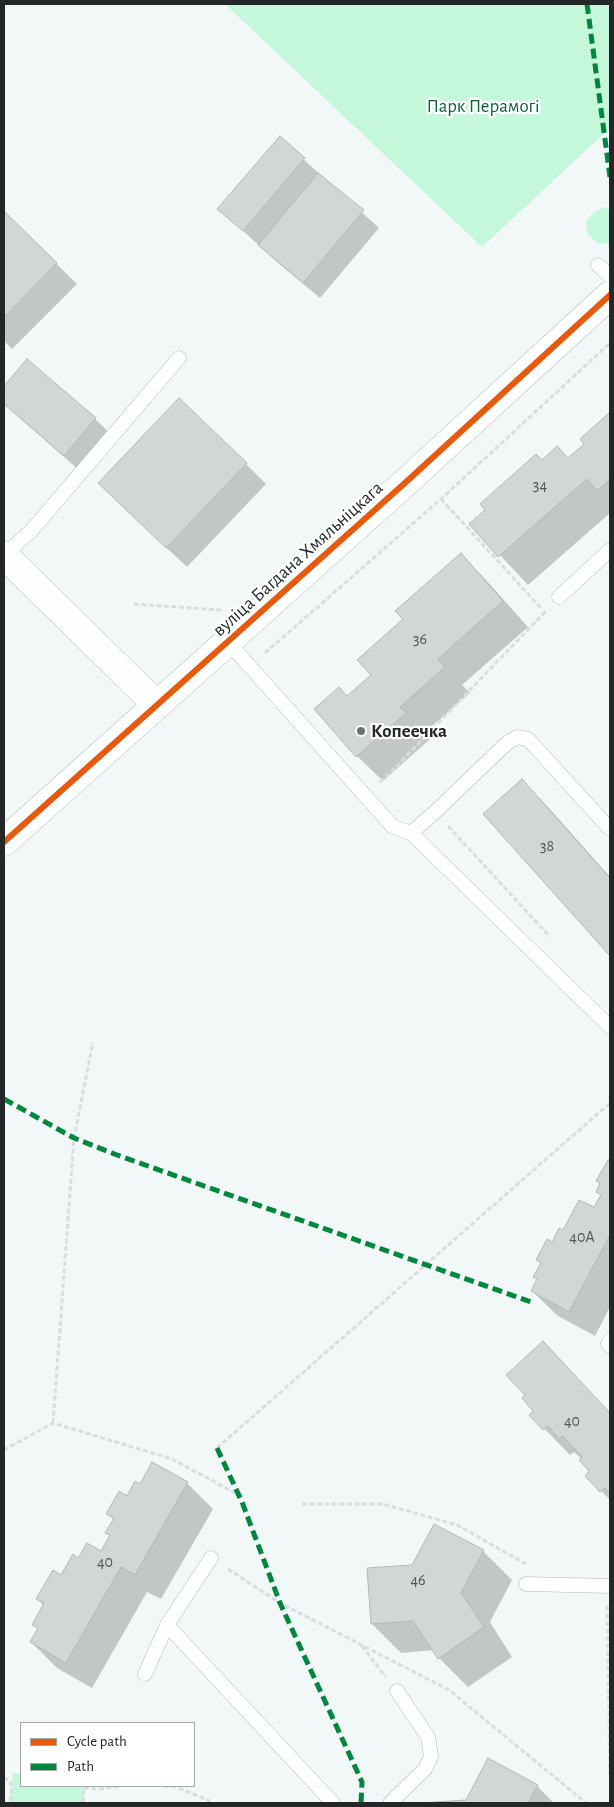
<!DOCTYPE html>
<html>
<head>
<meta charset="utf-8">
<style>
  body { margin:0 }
  #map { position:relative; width:614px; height:1807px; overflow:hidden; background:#f2f8f8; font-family:"Alegreya Sans",sans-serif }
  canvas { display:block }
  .frame { position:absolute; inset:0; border:5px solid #232727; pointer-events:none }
  .legend { position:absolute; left:20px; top:1722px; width:175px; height:65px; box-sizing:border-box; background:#fff; border:1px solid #a7a9a9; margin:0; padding:6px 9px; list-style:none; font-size:15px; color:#232727 }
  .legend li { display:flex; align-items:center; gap:10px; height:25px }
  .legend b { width:25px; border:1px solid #a7a9a9 }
</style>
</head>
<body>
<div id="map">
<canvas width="614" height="1807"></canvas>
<div class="frame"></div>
<ul class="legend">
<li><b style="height:6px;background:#e8590c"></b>Cycle path</li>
<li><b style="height:6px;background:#00873e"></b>Path</li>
</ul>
</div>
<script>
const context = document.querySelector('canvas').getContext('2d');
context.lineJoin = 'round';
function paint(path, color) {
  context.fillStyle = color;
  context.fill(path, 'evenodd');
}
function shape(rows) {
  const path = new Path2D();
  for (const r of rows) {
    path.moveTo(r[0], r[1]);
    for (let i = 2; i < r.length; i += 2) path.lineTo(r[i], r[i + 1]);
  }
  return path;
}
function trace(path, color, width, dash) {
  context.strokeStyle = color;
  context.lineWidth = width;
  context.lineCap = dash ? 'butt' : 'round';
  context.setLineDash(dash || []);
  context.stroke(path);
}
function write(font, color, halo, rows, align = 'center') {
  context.font = font + ' "Alegreya Sans",sans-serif';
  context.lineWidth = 4.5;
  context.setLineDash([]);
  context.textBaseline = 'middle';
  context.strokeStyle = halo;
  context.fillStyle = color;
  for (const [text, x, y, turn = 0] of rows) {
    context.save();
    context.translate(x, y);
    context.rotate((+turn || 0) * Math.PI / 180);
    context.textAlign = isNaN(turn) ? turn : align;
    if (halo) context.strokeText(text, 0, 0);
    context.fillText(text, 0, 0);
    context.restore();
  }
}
const green = shape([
  [225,4,610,4,610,128,482,247],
  [606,207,610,210,610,244,598,243,588,235,586,221,595,211],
  [13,1773,21,1774,21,1786,85,1786,83,1803,10,1803]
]);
const shadow = shape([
  [280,138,379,228,320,298,276,261,219,209],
  [4,212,77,284,12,349,4,341],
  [27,360,95,419,112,435,80,471,4,404,4,388],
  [610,414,610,513,528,585,471,524,542,461,569,459,586,444,581,439],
  [246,464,266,484,187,567,119,503],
  [461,555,486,580,528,627,462,685,470,693,424,733,430,739,383,781,357,756,348,697,373,676,405,619],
  [522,781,548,807,610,877,610,954,485,814],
  [608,1161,610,1162,610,1307,595,1336,558,1316,532,1291,538,1280,534,1277,541,1264,537,1260,564,1232,595,1209,601,1196,597,1192],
  [543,1342,610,1413,610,1500,587,1476,591,1472,582,1459,574,1452,570,1455,531,1415,535,1411,527,1395],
  [187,1483,213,1509,161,1599,147,1592,92,1688,57,1668,31,1642,39,1629,34,1624,44,1606,38,1599,79,1560,102,1553,111,1537,107,1533,114,1520,107,1513,140,1486],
  [483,1551,512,1580,490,1622,512,1657,468,1687,439,1658,434,1650,401,1653,372,1624,413,1566],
  [537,1786,554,1803,435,1803,467,1801]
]);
const building = shape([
  [280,136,305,158,243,231,217,209,280,136],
  [318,173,364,210,303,283,258,245,318,173],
  [4,211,57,263,4,317,4,211],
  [27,359,96,418,64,456,4,404,4,386,27,359],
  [179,398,247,463,166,548,98,483,179,398],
  [610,412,610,479,597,491,587,479,498,557,469,524,485,510,480,504,536,454,542,460,557,446,568,458,584,444,580,439,610,412],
  [461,553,503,601,438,659,445,667,400,707,406,713,356,757,314,709,339,687,347,696,371,675,357,660,403,619,395,611,461,553],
  [522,779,610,878,610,956,483,814,522,779],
  [608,1160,610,1161,610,1235,569,1312,531,1291,537,1279,533,1277,541,1263,536,1260,547,1239,552,1242,559,1228,563,1230,579,1200,594,1207,601,1195,596,1192,600,1183,596,1181,608,1160],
  [543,1341,610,1413,610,1494,605,1488,600,1492,585,1476,589,1471,579,1460,582,1457,563,1436,559,1439,548,1426,543,1430,529,1415,533,1411,522,1398,525,1395,506,1375,543,1341],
  [152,1462,188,1482,135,1575,121,1567,66,1663,30,1642,38,1628,32,1625,44,1603,36,1599,53,1570,61,1575,73,1554,78,1558,87,1543,101,1551,110,1535,105,1533,114,1518,106,1514,119,1491,127,1496,135,1481,140,1484,152,1462],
  [434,1524,484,1550,461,1593,484,1627,438,1659,413,1621,371,1624,367,1568,412,1565,434,1524],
  [488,1758,538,1785,528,1803,420,1803,466,1800,488,1758]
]);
const path = shape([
  [441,499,541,608],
  [134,604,221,610],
  [265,653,441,499,610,343],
  [380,782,392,771,546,611],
  [448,826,550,937],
  [53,1423,74,1138,93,1042],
  [217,1448,610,1103],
  [4,1450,53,1423,172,1459,239,1495],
  [302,1504,383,1504,457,1525,526,1564],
  [228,1569,280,1603,449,1690,586,1803],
  [607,1606,610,1775],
  [362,1646,386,1677],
  [4,1777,12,1785,10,1803],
  [164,1786,176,1787,208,1800,210,1803],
  [83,1803,84,1788,100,1789,120,1786]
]);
const service = shape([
  [598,265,610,276],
  [4,555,32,530,179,358],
  [559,597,610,550],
  [228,642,393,827,411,833,435,812,507,743,517,737,528,739,610,829],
  [411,833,610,1027],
  [610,1340,608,1344,610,1346],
  [526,1584,610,1586],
  [167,1625,333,1803],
  [145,1674,167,1625,211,1558],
  [390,1803,425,1769,431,1756,428,1737,397,1691]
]);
const minor = shape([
  [4,555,157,705]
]);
const tertiary = shape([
  [4,842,406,482,610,295]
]);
const quiet = shape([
  [587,4,610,177],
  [4,1099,74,1138,117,1155,531,1302],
  [217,1448,242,1502,280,1603,362,1782,361,1803]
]);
const cycleway = shape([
  [4,842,406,482,610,295]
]);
const markers = [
  [361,731,5,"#6b7070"]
];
const numberNames = [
  ["34",540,485],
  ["36",420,639],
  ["38",547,846],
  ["40А",582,1237],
  ["40",572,1421],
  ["40",105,1562],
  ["46",418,1580]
];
const parkNames = [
  ["Парк Перамогі",483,106]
];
const streetNames = [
  ["вуліца Багдана Хмяльніцкага",298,559,-42]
];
const poiNames = [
  ["Копеечка",371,731]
];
paint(green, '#c5f7db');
paint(shadow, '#0003');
paint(building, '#d2d6d7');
trace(building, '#b2b7b8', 1);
trace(service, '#b3b8b8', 15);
trace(minor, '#b3b8b8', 29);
trace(tertiary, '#b3b8b8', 29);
trace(path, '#dadddd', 3, [5, 2.5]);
trace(service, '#fdfefe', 14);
trace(minor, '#fdfefe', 28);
trace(tertiary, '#fdfefe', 28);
trace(quiet, '#00873e', 5, [10, 5]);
trace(cycleway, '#e8590c', 6);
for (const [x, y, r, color] of markers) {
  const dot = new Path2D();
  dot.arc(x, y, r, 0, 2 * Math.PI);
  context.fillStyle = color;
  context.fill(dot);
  trace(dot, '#fff', 2);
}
write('16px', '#4f5353', null, numberNames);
write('19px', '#0e603b', '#fff', parkNames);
write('19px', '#232727', '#fff', streetNames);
write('bold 19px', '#232727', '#fff', poiNames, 'left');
</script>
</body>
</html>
